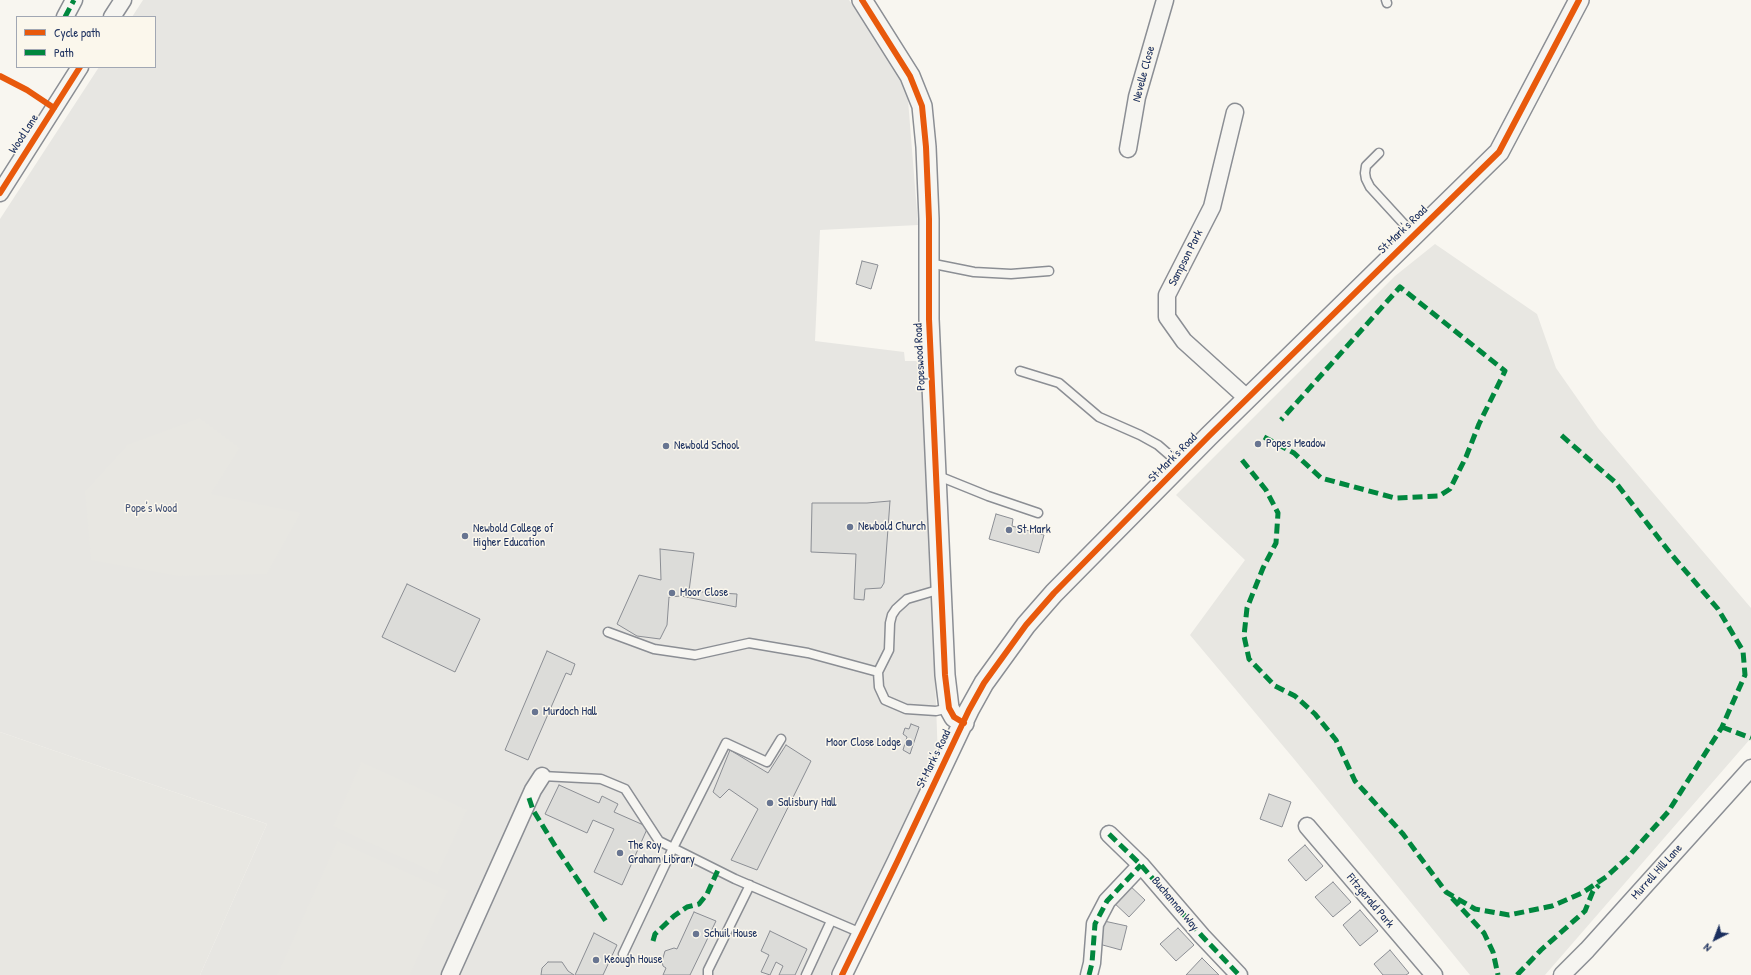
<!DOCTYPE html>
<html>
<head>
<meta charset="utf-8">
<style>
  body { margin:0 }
  #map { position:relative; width:1751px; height:975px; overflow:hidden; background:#f8f6f0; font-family:"Patrick Hand",sans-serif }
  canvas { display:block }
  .legend { position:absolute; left:16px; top:16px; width:140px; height:52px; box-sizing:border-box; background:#fbf7ec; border:1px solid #a1a7b3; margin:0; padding:5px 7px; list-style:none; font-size:12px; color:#1b2f5e }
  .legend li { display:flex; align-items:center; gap:8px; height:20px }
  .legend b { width:20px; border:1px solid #a1a7b3 }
  .north { position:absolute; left:1695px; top:919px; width:40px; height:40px; -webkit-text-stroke:3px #fbf7ec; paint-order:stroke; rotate:222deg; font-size:11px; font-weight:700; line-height:16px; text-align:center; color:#1b2f5e }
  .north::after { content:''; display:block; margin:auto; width:14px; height:18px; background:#1b2f5e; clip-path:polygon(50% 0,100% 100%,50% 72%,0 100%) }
</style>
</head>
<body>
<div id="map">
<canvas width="1751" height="975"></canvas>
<ul class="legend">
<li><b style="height:5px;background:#e8590c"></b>Cycle path</li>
<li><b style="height:5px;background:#00873e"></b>Path</li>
</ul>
<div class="north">N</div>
</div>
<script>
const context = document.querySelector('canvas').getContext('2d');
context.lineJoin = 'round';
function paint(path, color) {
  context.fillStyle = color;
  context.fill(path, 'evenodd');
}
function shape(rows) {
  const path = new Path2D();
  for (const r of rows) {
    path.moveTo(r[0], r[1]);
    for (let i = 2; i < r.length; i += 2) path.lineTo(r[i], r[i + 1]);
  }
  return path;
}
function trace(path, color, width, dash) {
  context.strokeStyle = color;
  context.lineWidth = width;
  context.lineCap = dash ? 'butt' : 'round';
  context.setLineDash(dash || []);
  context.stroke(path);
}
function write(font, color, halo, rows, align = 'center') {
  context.font = font + ' "Patrick Hand",sans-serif';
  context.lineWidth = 3;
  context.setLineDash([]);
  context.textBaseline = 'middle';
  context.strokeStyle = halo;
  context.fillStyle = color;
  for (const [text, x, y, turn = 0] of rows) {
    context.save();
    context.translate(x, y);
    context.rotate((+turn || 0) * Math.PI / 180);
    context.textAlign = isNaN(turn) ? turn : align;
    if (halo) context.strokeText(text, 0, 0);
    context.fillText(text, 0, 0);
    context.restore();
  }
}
const built = shape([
  [143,0,849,0,907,87,918,225,820,230,815,341,904,352,905,361,923,361,938,758,830,975,200,975,267,824,0,732,0,219,99,67,155,67,155,17,132,17]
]);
const green = shape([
  [1435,244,1537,314,1556,368,1598,428,1751,608,1751,738,1545,975,1470,975,1294,759,1190,635,1245,560,1176,495,1395,276],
  [200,418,240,448,211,494,301,513,267,574,179,576,91,560,85,491,127,445],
  [0,732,267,824,200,975,0,975],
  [361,762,467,810,438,874,333,826],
  [337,841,448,891,410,975,277,975]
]);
const building = shape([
  [862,261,878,265,871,289,856,284,862,261],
  [890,501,884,583,881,588,865,589,864,600,854,599,856,554,811,552,812,503,867,503,890,501],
  [996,514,1013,519,1012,526,1044,535,1039,553,989,539,996,514],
  [660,549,694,553,689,591,737,594,736,607,681,596,669,597,667,625,660,639,637,636,617,624,639,575,661,580,660,549],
  [407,584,480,619,455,672,382,637,407,584],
  [547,651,575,664,571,675,566,673,528,760,505,750,547,651],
  [911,724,919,727,910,754,903,750,907,737,903,734,905,728,909,729,911,724],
  [786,745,811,761,757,870,731,860,758,809,729,789,720,798,713,792,730,750,768,773,786,745],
  [559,785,599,803,602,796,618,804,614,812,648,827,622,885,594,872,614,829,593,820,587,833,545,814,559,785],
  [1269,794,1291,802,1282,827,1260,819,1269,794],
  [1305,845,1323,866,1306,881,1288,860,1305,845],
  [1333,882,1351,902,1333,917,1315,897,1333,882],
  [1127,883,1145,900,1129,917,1111,900,1127,883],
  [1360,910,1378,931,1360,946,1343,925,1360,910],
  [694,912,716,921,690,975,663,975,666,968,663,966,662,961,665,951,674,948,677,949,694,912],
  [1104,921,1127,926,1121,950,1099,944,1104,921],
  [1178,928,1194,945,1176,961,1160,944,1178,928],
  [770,931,807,949,795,975,779,975,783,966,776,962,770,975,761,972,769,955,761,951,770,931],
  [594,933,617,945,603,975,575,975,594,933],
  [1390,950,1409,973,1406,975,1383,975,1374,964,1390,950],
  [1202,958,1219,975,1186,975,1202,958],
  [548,962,562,962,568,971,574,975,541,975,542,968,548,962]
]);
const service = shape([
  [1386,0,1387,3],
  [1379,153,1366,166,1365,173,1366,179,1370,187,1414,235],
  [929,263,974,272,1011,274,1049,271],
  [1020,371,1059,383,1099,417,1140,435,1158,445,1181,465],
  [936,475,988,496,1038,513],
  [608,632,654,649,695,655,749,643,808,653,878,672,879,687,885,700,906,709,936,711,949,708],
  [878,672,889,650,890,623,892,615,896,609,907,599,941,589],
  [542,776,601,779,625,789,659,841,735,879,861,933],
  [623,954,673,848,726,743,767,762,781,739],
  [708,975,708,970,750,885],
  [806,975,831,921]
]);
const minor = shape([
  [65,17,74,0],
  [112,17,123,0],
  [1235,112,1212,207,1167,295,1167,317,1184,341,1247,398],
  [1128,149,1137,97,1165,0],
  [0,193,80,67],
  [1307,826,1434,975],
  [1109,834,1141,865,1202,936,1239,975],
  [450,975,533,790,542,776],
  [1089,975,1092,963,1095,924,1107,901,1141,865],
  [1562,975,1587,950,1751,768]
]);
const tertiary = shape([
  [862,0,910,76,922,106,926,147,929,219,929,319,945,675,949,708,954,717,964,723],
  [842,975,897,862,969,710,984,683,1026,625,1054,593,1209,436,1499,152,1579,0]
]);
const quiet = shape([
  [65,17,74,0],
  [1264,437,1294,453,1321,478,1395,498,1439,496,1450,489,1466,457,1479,424,1505,371,1400,287,1281,420],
  [1242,460,1266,490,1278,513,1276,543,1263,568,1247,608,1244,636,1249,659,1275,686,1295,696,1315,714,1336,740,1355,781,1403,834,1446,892,1475,909,1509,915,1552,906,1582,893,1606,877,1628,857,1668,812,1722,727,1745,675,1743,651,1718,609,1671,554,1616,483,1561,435],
  [1722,727,1751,738],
  [529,798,533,810,557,849,607,923],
  [1109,834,1141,865,1202,936,1239,975],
  [1452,898,1484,933,1493,952,1498,975],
  [653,941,655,934,674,916,687,907,699,904,707,894,718,870],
  [1089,975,1092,963,1095,924,1107,901,1141,865],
  [1517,975,1541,950,1585,911,1593,891,1599,885]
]);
const cycleway = shape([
  [862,0,910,76,922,106,926,147,929,219,929,319,945,675,949,708,954,717,964,723],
  [0,76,27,90,54,108],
  [0,193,80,67],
  [842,975,897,862,969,710,984,683,1026,625,1054,593,1209,436,1499,152,1579,0]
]);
const markers = [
  [1258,444,4,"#687591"],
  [666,446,4,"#687591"],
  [850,527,4,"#687591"],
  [1009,530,4,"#687591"],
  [465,536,4,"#687591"],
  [672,593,4,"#687591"],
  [535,712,4,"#687591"],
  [909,743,4,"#687591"],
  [770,803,4,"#687591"],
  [620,853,4,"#687591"],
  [696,934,4,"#687591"],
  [596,960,4,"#687591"]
];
const streetNames = [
  ["Nevelle Close",1144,74,-75],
  ["Wood Lane",24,134,-57],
  ["St Mark's Road",1403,230,-44],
  ["Sampson Park",1186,258,-63],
  ["Popeswood Road",920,357,-93],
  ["St Mark's Road",1173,458,-45],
  ["St Mark's Road",934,759,-64],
  ["Murrell Hill Lane",1657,872,-48],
  ["Fitzgerald Park",1370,901,50],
  ["Buchannan Way",1175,904,50]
];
const poiNames = [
  ["Popes Meadow",1266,444],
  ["Newbold School",674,446],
  ["Newbold Church",858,527],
  ["Newbold College of",473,529],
  ["Higher Education",473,543],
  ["St Mark",1017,530],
  ["Moor Close",680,593],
  ["Murdoch Hall",543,712],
  ["Moor Close Lodge",901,743,"right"],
  ["Salisbury Hall",778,803],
  ["The Roy",628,846],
  ["Graham Library",628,860],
  ["Schuil House",704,934],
  ["Keough House",604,960]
];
const parkNames = [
  ["Pope's Wood",151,509]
];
paint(built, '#e7e6e2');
paint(green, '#e8e7e2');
paint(building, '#dcdcd9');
trace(building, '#8b8e94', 1);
trace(service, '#8b8e94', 11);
trace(minor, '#8b8e94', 19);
trace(tertiary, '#8b8e94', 22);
trace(service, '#f6f5f1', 8);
trace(minor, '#f6f5f1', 16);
trace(tertiary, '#f6f5f1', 19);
trace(quiet, '#00873e', 5, [10, 5]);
trace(cycleway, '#e8590c', 6);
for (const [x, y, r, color] of markers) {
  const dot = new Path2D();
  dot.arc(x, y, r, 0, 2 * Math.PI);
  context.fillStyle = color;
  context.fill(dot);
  trace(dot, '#fbf7ec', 1.5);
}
write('12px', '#1b2f5e', '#fbf7ec', streetNames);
write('12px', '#1b2f5e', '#fbf7ec', poiNames, 'left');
write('12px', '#415176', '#fbf7ec', parkNames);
</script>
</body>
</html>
